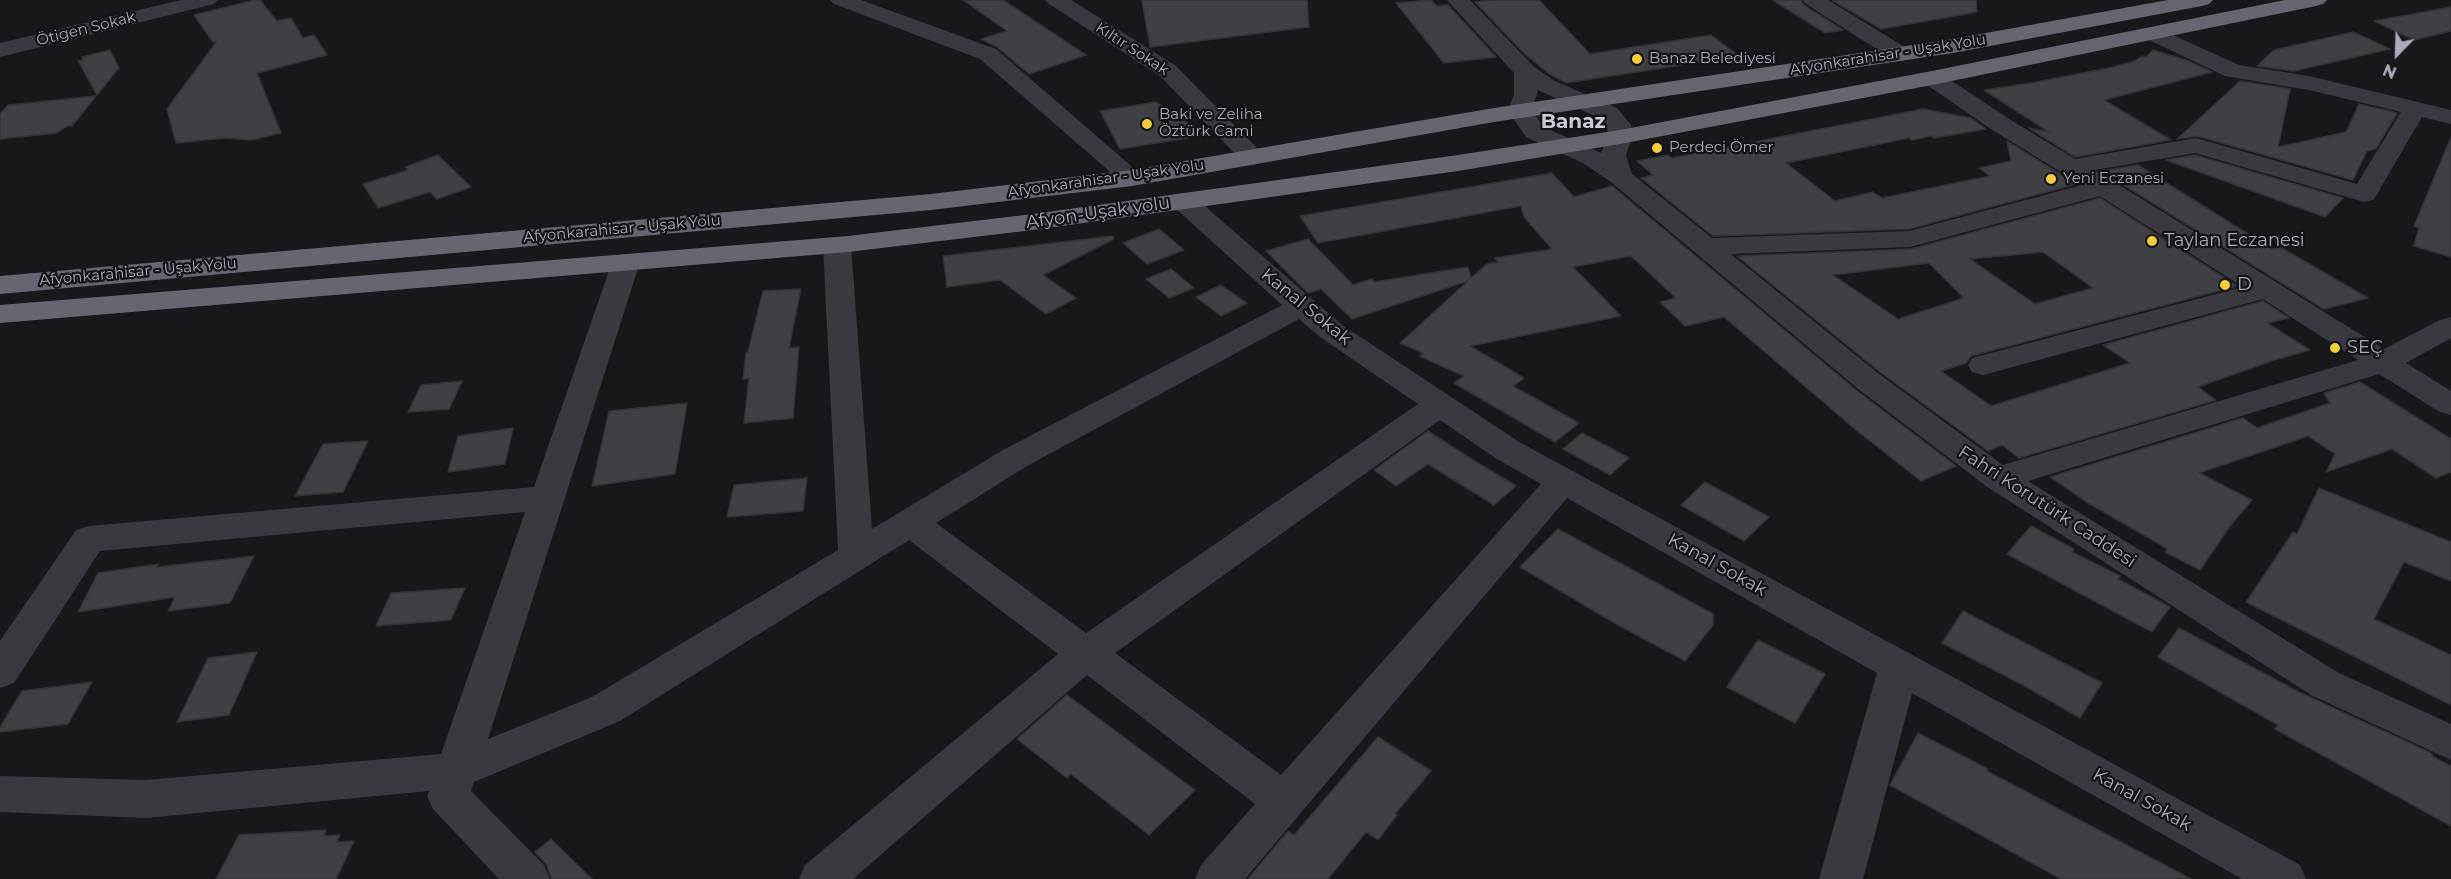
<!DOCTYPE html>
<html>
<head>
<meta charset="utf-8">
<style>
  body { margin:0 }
  #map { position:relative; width:2451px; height:879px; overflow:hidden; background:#18181a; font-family:Montserrat,sans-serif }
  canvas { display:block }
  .north { position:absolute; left:2367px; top:24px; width:60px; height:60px; -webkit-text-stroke:4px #131315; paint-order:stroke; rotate:203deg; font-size:16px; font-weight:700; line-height:24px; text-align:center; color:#aaadba }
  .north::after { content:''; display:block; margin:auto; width:21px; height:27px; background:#aaadba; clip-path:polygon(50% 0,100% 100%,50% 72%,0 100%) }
</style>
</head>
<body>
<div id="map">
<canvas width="2451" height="879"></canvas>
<div class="north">N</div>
</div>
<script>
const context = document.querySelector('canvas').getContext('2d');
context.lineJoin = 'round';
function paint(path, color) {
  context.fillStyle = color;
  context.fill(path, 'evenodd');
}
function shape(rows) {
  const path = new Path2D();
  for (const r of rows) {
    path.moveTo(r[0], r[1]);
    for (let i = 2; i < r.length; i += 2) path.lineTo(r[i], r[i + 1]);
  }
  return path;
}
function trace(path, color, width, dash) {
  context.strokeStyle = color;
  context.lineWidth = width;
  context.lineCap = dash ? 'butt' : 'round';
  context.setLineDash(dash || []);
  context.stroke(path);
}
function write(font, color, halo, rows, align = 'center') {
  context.font = font + ' Montserrat,sans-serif';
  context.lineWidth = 4.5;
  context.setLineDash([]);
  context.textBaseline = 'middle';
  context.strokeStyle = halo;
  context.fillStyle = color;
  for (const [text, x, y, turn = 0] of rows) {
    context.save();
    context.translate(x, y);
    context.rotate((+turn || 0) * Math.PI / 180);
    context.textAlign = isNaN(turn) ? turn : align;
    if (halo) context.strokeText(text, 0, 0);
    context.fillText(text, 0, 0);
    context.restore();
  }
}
const building = shape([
  [255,0,260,0,277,21,291,18,303,38,314,35,327,55,257,73,281,133,252,140,224,138,176,143,167,109,217,41,213,42,194,15,255,0],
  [963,0,1003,0,1086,55,1029,74,997,47,981,39,1007,31,963,0],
  [1142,0,1307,0,1309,27,1150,47,1142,0],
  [1431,0,1437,6,1448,5,1496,57,1444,63,1396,3,1431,0],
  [1495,0,1539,0,1590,54,1711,35,1739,56,1566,83,1548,73,1525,54,1475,2,1495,0],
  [1773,0,1800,0,1805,6,1843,30,1825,33,1773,0],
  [1832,0,1976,0,1977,12,1881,29,1832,0],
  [2451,7,2451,31,2414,40,2374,21,2451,7],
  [2353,32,2390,49,2294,71,2257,66,2274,50,2353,32],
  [110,50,119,68,97,95,78,61,83,60,82,57,110,50],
  [2153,50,2186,60,2212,72,2104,100,2171,140,2075,157,2029,128,2049,132,1984,90,2031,83,2109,68,2135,61,2142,56,2146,57,2153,50],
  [2240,81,2290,89,2278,147,2346,132,2359,104,2397,113,2376,149,2367,151,2353,180,2197,136,2177,139,2240,81],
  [96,96,72,126,67,126,57,133,0,139,0,114,8,105,96,96],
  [1156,102,1206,135,1120,149,1100,111,1156,102],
  [1923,109,1971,118,1986,129,1934,138,1931,136,1912,140,1909,138,1786,163,1835,201,1873,192,1882,198,1990,176,1979,168,2011,161,2007,141,2076,184,1909,229,1713,236,1641,178,1653,175,1637,161,1668,155,1672,158,1923,109],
  [2451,137,2451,257,2414,246,2419,228,2414,226,2451,137],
  [438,155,471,187,437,199,430,192,378,208,363,184,409,170,405,167,438,155],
  [2195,155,2343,198,2325,217,2166,160,2195,155],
  [2138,165,2272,249,2280,247,2368,298,2324,309,2101,171,2138,165],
  [1552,173,1574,197,1612,186,1856,390,1956,466,1921,481,1856,430,1724,317,1685,326,1660,302,1676,298,1631,256,1573,267,1621,316,1470,346,1524,378,1513,386,1579,423,1555,442,1454,383,1464,376,1419,356,1423,353,1400,343,1468,281,1352,319,1321,289,1308,293,1266,251,1308,239,1353,285,1372,279,1375,282,1468,267,1471,278,1487,264,1498,262,1495,258,1552,249,1524,217,1521,206,1318,243,1300,216,1552,173],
  [2100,198,2237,286,1971,356,1966,363,1941,371,1991,406,2130,363,2103,345,2263,301,2289,318,2267,323,2310,350,2274,360,2198,387,2216,400,2019,458,2002,445,1988,451,1880,372,1737,256,1911,249,2100,198],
  [2043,252,2093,288,2035,304,1970,259,2043,252],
  [1929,263,1964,298,1898,319,1833,275,1929,263],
  [1159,229,1184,250,1147,264,1123,243,1159,229],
  [1113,236,1114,239,1043,275,1076,298,1046,314,1000,280,947,287,943,256,1113,236],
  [1171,269,1194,288,1169,298,1146,279,1171,269],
  [1221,285,1247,303,1221,316,1196,297,1221,285],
  [801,289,789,348,799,347,793,418,744,423,749,378,743,379,746,353,748,352,763,291,801,289],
  [462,381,449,409,408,412,421,385,462,381],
  [2360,382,2451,439,2451,472,2436,478,2392,449,2326,472,2335,454,2308,436,2199,473,2252,500,2230,526,2200,570,2165,552,2168,549,2088,503,2050,477,2243,418,2257,428,2330,403,2324,393,2360,382],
  [687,403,675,474,592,486,609,411,687,403],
  [513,428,505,464,448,472,458,436,513,428],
  [1428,431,1465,455,1516,486,1494,505,1428,464,1396,486,1374,470,1428,431],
  [1582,433,1629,458,1610,475,1563,449,1582,433],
  [368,441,343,492,295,496,323,444,368,441],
  [807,478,803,511,727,517,734,485,807,478],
  [1705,482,1769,517,1744,541,1681,505,1705,482],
  [2319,488,2451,542,2451,581,2404,562,2374,619,2451,655,2451,705,2246,602,2293,532,2297,534,2319,488],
  [2031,526,2074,549,2072,552,2120,576,2118,579,2170,607,2152,632,2007,554,2031,526],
  [1558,529,1713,614,1713,625,1685,661,1618,625,1520,567,1558,529],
  [254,556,230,603,168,611,175,597,78,612,98,573,159,564,157,567,254,556],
  [465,588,451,620,376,626,391,593,465,588],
  [1963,611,2102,683,2080,718,2023,685,1942,643,1963,611],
  [2179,628,2299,692,2429,752,2432,754,2432,756,2451,766,2451,826,2275,729,2278,725,2158,657,2179,628],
  [1758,640,1825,674,1795,723,1727,687,1758,640],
  [257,652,229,715,177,722,208,658,257,652],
  [92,682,68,724,0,732,0,727,22,691,92,682],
  [1067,695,1195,790,1149,835,1071,774,1067,778,1017,739,1067,695],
  [1918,733,1988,769,1987,771,2191,879,2061,879,1890,785,1918,733],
  [1378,737,1431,771,1395,814,1397,815,1378,840,1366,832,1328,879,1248,879,1288,831,1294,835,1378,737],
  [326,830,324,836,340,835,337,842,354,841,336,879,216,879,239,835,326,830],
  [551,839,592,879,552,879,546,864,535,852,551,839]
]);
const minor = shape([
  [181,0,218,0,214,4,0,57,0,43,181,0],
  [830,0,861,0,996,49,1145,178,1141,183,1132,186,1123,183,980,59,834,4,830,0],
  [1045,0,1071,0,1176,66,1261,152,1265,157,1261,162,1252,165,1243,162,1160,76,1049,4,1045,0],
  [1447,0,1470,0,1534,67,1555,81,1617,108,1631,125,1632,137,1626,155,1632,174,1712,238,1909,231,2082,185,1991,129,1924,83,1920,78,1924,73,1932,71,1940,73,2009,119,2075,159,2196,138,2357,184,2401,112,2309,90,2225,76,2147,39,2144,34,2147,29,2155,27,2239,65,2309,76,2451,110,2451,124,2422,117,2377,194,2373,200,2364,202,2195,153,2095,170,2384,349,2440,320,2451,317,2451,338,2406,363,2451,391,2451,415,2440,412,2379,374,2028,481,2339,673,2451,724,2451,760,2311,695,1986,486,1857,388,1611,182,1583,163,1526,137,1508,111,1514,94,1514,73,1447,0],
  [1538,90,1599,118,1607,126,1608,137,1601,153,1544,127,1532,111,1538,90],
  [2100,196,2243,287,1972,358,1968,365,1972,372,1983,375,2263,299,2358,360,2003,465,1879,374,1731,254,1910,247,2100,196],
  [1802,0,1828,0,1908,49,1911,54,1908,59,1900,61,1892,59,1806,4,1802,0],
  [1183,193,1192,195,1342,325,1521,443,2300,865,2306,879,2242,879,1912,693,1863,879,1819,879,1877,673,1567,498,1245,879,1195,879,1201,865,1255,804,1087,675,853,879,799,879,805,865,1058,654,909,540,620,721,474,782,471,791,544,865,550,879,499,879,433,809,427,796,429,791,146,818,0,812,0,776,146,780,441,754,525,512,100,551,14,683,0,688,0,641,76,530,89,526,534,487,612,262,616,256,626,254,636,256,640,262,488,739,592,697,838,550,823,245,827,239,837,237,847,239,851,245,872,529,1003,450,1282,305,1174,207,1170,201,1174,195,1183,193],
  [1299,319,1320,337,1418,404,1086,633,936,523,1027,466,1299,319],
  [1440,420,1497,459,1541,484,1281,775,1115,653,1440,420]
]);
const highway = shape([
  [2168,0,2213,0,2209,4,2202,6,1953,53,1494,122,1132,186,931,210,0,294,0,276,931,194,1132,170,1494,108,1953,39,2168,0],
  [2285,0,2327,0,2323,4,2316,6,1932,85,1620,144,1458,171,1033,230,848,252,0,323,0,305,848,236,1033,214,1458,155,1620,130,1932,71,2285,0]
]);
const markers = [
  [1637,59,6,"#f2cf38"],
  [1147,124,6,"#f2cf38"],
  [1657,148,6,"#f2cf38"],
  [2051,179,6,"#f2cf38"],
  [2152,241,6,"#f2cf38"],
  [2225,285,6,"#f2cf38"],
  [2335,348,6,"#f2cf38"]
];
const farStreetnames = [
  ["Ötigen Sokak",86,29,-14],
  ["Kıltır Sokak",1132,49,33],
  ["Afyonkarahisar - Uşak Yolu",1888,55,-9],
  ["Afyonkarahisar - Uşak Yolu",1106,179,-8],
  ["Afyonkarahisar - Uşak Yolu",622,229,-5],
  ["Afyonkarahisar - Uşak Yolu",138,272,-5]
];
const farPoinames = [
  ["Banaz Belediyesi",1649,59],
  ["Baki ve Zeliha",1159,115],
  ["Öztürk Cami",1159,132],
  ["Perdeci Ömer",1669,148],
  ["Yeni Eczanesi",2063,179]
];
const streetNames = [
  ["Afyon-Uşak yolu",1098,213,-8],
  ["Kanal Sokak",1306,307,39],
  ["Fahri Korutürk Caddesi",2047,507,33],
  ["Kanal Sokak",1717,565,29],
  ["Kanal Sokak",2142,800,29]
];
const poiNames = [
  ["Taylan Eczanesi",2164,241],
  ["D",2237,285],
  ["SEÇ",2347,348]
];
const farDistrictnames = [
  ["Banaz",1573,122]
];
paint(building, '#3f4044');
trace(building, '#333236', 1.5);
paint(minor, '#39393f');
paint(highway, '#656670');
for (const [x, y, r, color] of markers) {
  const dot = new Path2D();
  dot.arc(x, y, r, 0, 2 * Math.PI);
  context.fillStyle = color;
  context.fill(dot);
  trace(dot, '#131315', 2);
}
write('15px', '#aaadba', '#131315', farStreetnames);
write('15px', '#aaadba', '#131315', farPoinames, 'left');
write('18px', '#aaadba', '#131315', streetNames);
write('18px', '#aaadba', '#131315', poiNames, 'left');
write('bold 20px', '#cbccd6', '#131315', farDistrictnames);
</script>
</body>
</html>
